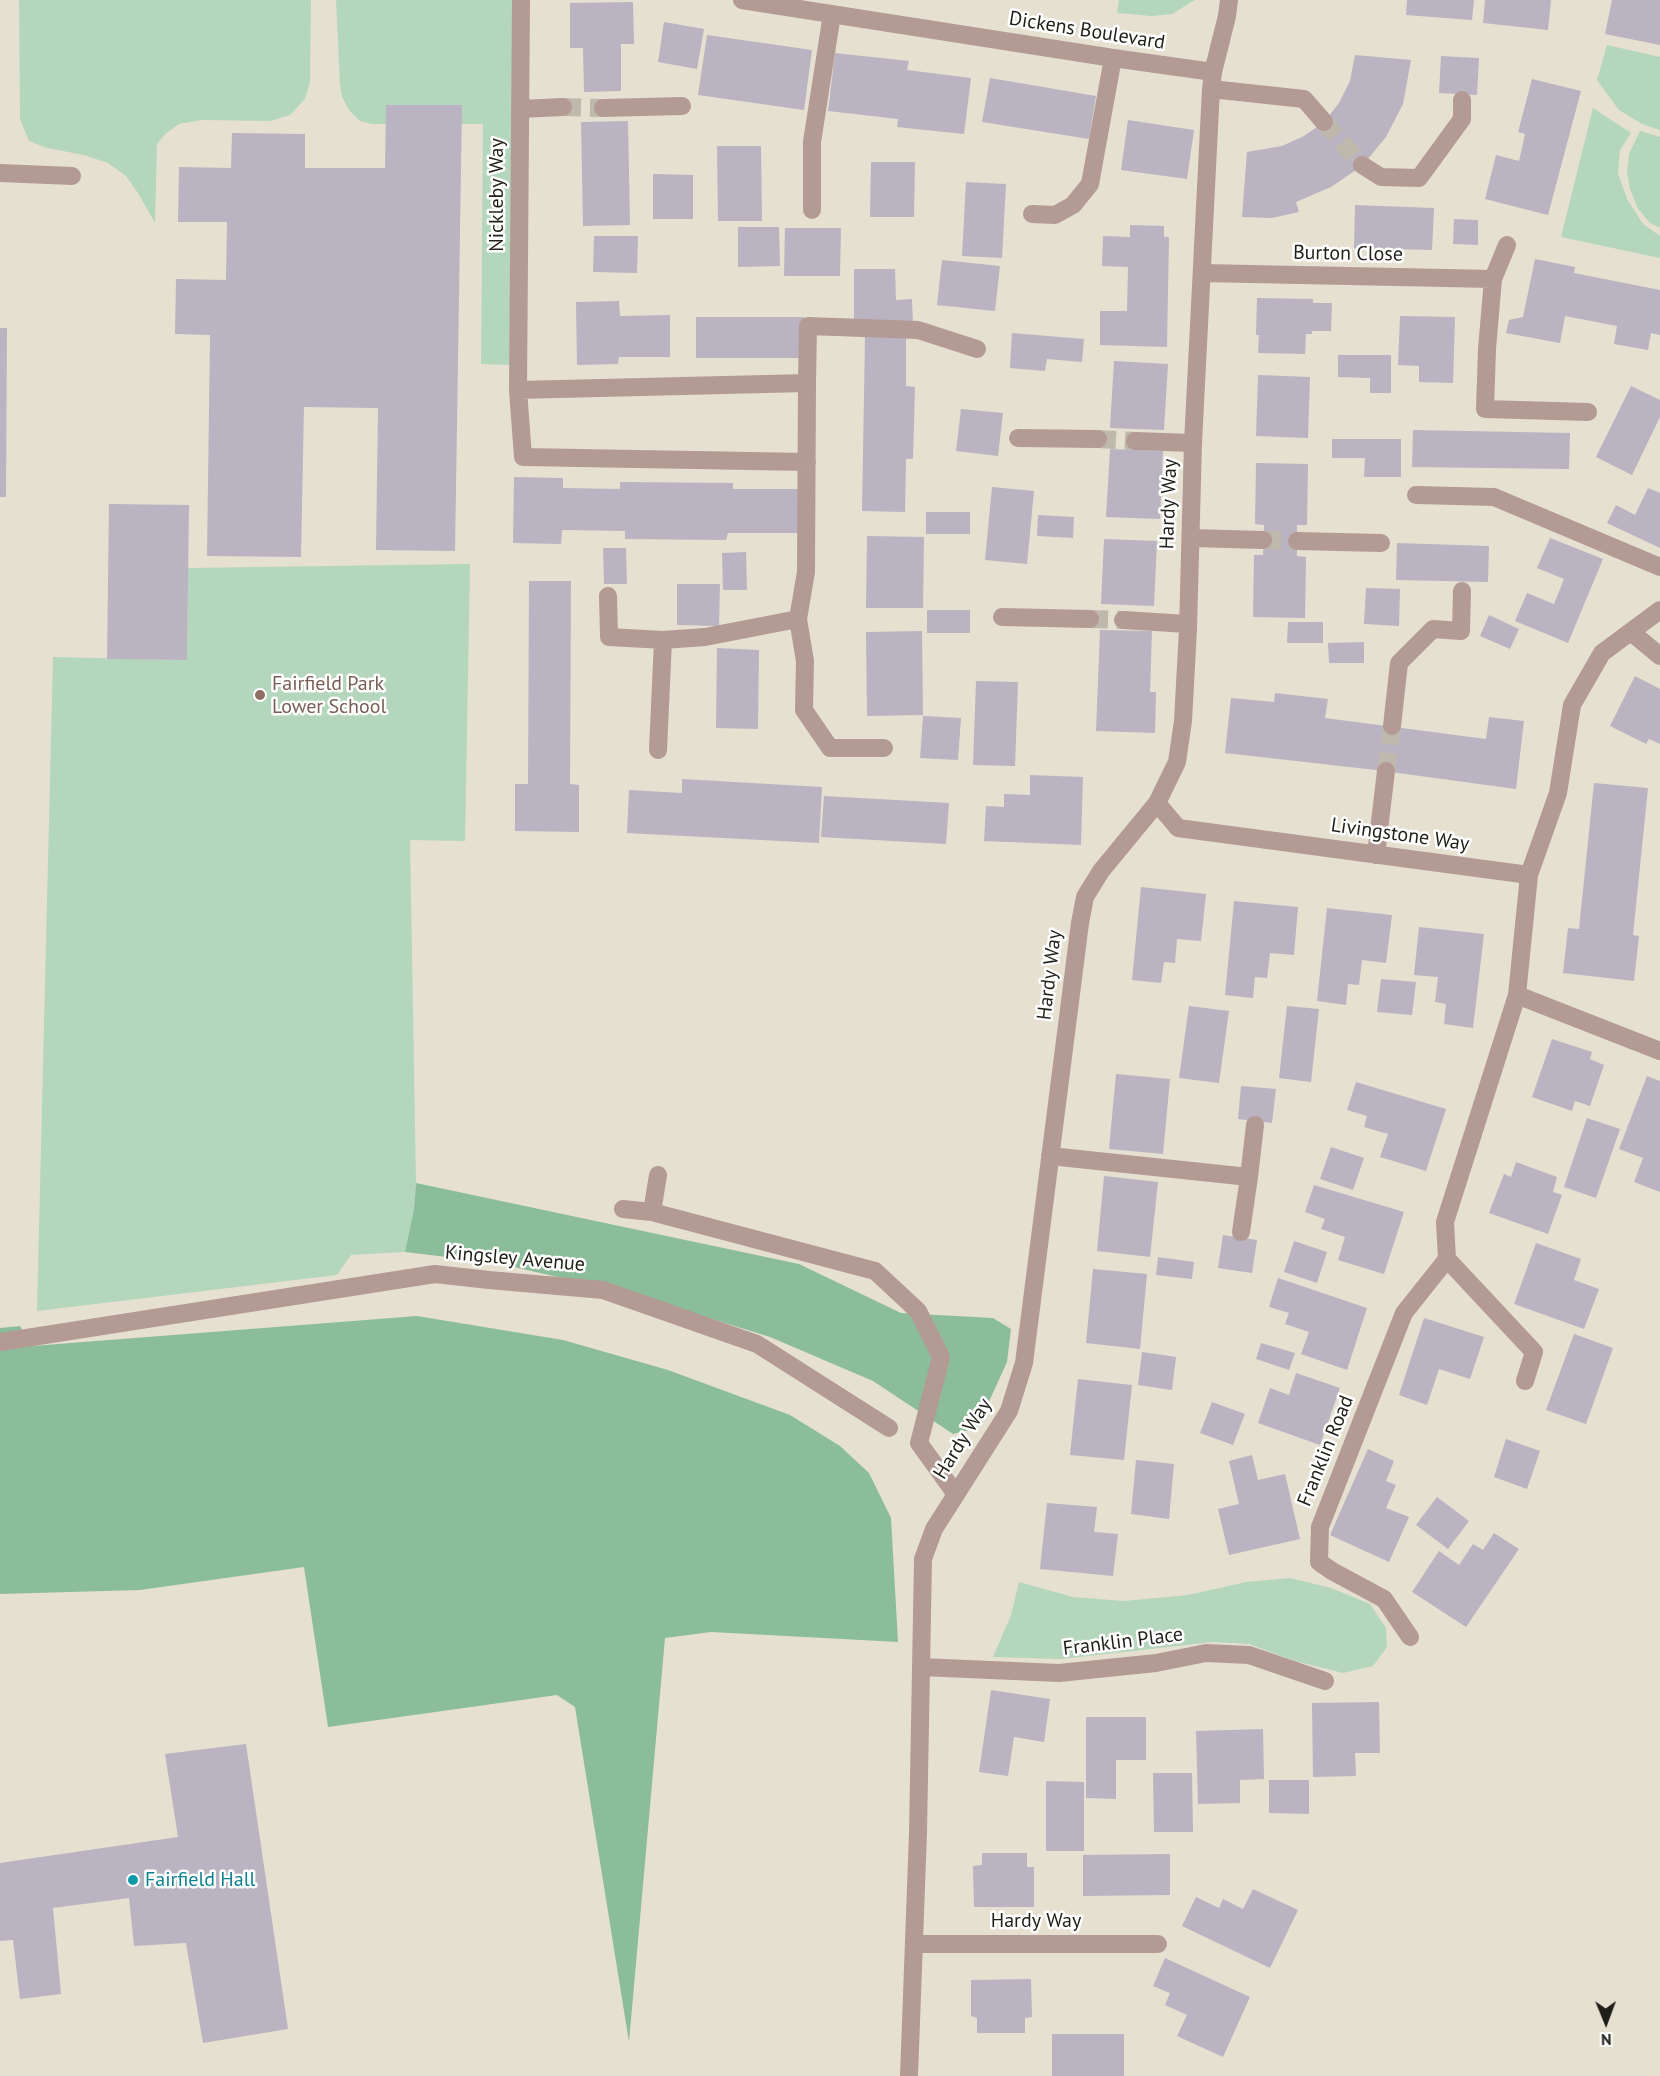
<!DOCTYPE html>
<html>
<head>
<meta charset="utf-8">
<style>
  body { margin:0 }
  #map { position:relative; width:1660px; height:2076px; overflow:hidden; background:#e6e0d1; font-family:"PT Sans",sans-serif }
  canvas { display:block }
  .north { position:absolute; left:1576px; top:1992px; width:60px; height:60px; -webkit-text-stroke:4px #fff; paint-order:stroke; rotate:179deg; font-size:16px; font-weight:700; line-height:24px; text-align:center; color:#201e18 }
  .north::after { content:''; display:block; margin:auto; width:21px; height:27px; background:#201e18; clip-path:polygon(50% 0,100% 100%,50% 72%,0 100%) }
</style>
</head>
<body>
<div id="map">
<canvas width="1660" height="2076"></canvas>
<div class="north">N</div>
</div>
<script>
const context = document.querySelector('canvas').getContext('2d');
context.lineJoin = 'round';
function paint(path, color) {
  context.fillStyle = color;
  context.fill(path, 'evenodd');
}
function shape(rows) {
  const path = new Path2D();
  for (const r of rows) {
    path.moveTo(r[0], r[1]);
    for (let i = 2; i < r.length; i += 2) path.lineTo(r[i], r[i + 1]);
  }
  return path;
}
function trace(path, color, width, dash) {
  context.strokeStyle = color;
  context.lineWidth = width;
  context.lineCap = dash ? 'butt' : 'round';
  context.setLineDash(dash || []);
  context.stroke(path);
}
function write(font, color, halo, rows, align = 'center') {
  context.font = font + ' "PT Sans",sans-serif';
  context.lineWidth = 5;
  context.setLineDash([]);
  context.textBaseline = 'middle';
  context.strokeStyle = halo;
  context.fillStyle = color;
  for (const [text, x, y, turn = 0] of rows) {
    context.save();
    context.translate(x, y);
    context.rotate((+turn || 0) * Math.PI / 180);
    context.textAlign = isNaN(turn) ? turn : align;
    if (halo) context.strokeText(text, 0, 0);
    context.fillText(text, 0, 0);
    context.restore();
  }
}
const green = shape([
  [19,0,311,0,310,82,305,99,290,115,270,121,201,120,179,124,165,134,157,144,155,223,138,193,126,176,108,163,84,155,47,148,29,141,20,119],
  [336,0,516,0,511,365,481,364,483,124,372,124,360,121,349,110,342,97,340,84],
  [1119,0,1195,0,1172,14,1152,16,1117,13],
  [1607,45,1660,57,1660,130,1642,124,1619,110,1597,80],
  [1593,108,1631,133,1620,150,1618,173,1627,199,1643,224,1660,236,1660,258,1561,237],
  [1640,131,1660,137,1660,228,1649,222,1637,207,1630,189,1627,172,1629,154],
  [470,564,465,841,410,840,416,1183,414,1209,405,1252,351,1255,337,1275,37,1311,53,657,187,660,188,568],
  [1290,1578,1331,1588,1370,1604,1386,1628,1387,1647,1373,1666,1343,1673,1295,1661,1249,1644,1213,1642,1061,1659,993,1657,1011,1615,1019,1582,1073,1597,1124,1601,1188,1595,1246,1582]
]);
const forest = shape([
  [416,1183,799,1264,901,1313,993,1318,1011,1329,1007,1362,977,1428,953,1434,873,1381,770,1337,635,1295,497,1263,405,1252,414,1209],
  [417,1316,563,1340,668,1370,790,1415,840,1446,869,1473,891,1518,898,1642,711,1632,665,1638,629,2042,575,1707,557,1695,328,1727,304,1567,140,1590,0,1594,0,1328,20,1326,32,1346]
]);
const building = shape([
  [1407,0,1474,0,1472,20,1406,15],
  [1485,0,1551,0,1548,30,1483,23],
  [1612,0,1660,0,1660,45,1605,34],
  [633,2,634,44,621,44,621,91,584,92,583,48,570,48,570,3],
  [664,22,704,29,697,69,658,62],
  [707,35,812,50,804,110,698,95],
  [835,53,909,61,907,70,971,78,964,134,897,127,898,119,828,111],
  [1355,55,1411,60,1403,104,1386,137,1362,166,1331,187,1296,202,1299,212,1272,218,1242,217,1247,152,1282,146,1304,136,1324,122,1339,103,1350,81],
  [1441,56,1479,58,1477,95,1439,93],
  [990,78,1096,96,1089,139,982,122],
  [1532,79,1581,91,1548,215,1485,199,1496,155,1519,161,1525,134,1518,132],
  [386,105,462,105,455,551,376,550,378,408,304,407,301,557,207,556,210,335,175,334,176,279,226,280,227,222,178,222,179,167,231,168,232,133,305,134,305,168,385,168],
  [1128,120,1194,130,1187,179,1121,170],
  [628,121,630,225,583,226,581,122],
  [717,146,761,146,762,221,718,221],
  [871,162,915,162,914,217,870,217],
  [653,174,693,175,693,219,653,219],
  [966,182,1006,184,1002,258,962,256],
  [1355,205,1434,208,1432,250,1354,248],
  [1454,219,1478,220,1478,245,1453,244],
  [1130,225,1164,226,1164,237,1169,237,1167,347,1100,345,1100,311,1127,311,1128,267,1102,266,1103,236,1130,237],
  [738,227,779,227,780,266,738,267],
  [785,228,841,228,840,276,784,276],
  [594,236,638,236,637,273,593,272],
  [1535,259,1575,267,1574,273,1660,290,1660,335,1651,333,1648,350,1614,344,1617,326,1565,316,1560,343,1506,333,1509,320,1523,317],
  [942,260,1000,266,995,311,937,305],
  [854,269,895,269,896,300,912,299,913,324,854,324],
  [1257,298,1313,299,1313,303,1332,303,1331,331,1312,331,1312,334,1306,334,1305,354,1258,353,1259,335,1256,335],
  [619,301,620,316,670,315,670,357,619,357,618,364,577,365,576,302],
  [1400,316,1455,317,1453,383,1419,382,1419,366,1398,365],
  [696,317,804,317,803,358,696,358],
  [0,328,7,328,6,497,0,497],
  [1012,333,1084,339,1082,362,1047,359,1045,371,1010,368],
  [865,337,906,337,906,386,915,387,913,459,906,459,905,512,862,511],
  [1338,355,1391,355,1391,393,1370,393,1370,378,1338,377],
  [1114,361,1168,364,1164,430,1110,428],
  [1258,375,1310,377,1308,438,1256,436],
  [1631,386,1660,400,1660,417,1632,475,1596,457],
  [961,409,1003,413,998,456,956,451],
  [1413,430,1570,433,1569,469,1412,467],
  [1332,439,1401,439,1401,477,1364,477,1365,458,1332,458],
  [1110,449,1163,451,1160,519,1106,517],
  [1256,463,1308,464,1307,525,1297,525,1297,556,1306,557,1305,618,1253,617,1254,555,1263,555,1264,525,1255,524],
  [514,477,563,478,563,488,620,489,620,482,733,483,733,489,800,489,800,533,728,533,726,540,625,539,625,531,562,530,561,544,513,543],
  [992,487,1034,491,1027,564,985,560],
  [1648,488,1660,493,1660,548,1607,523,1616,505,1635,515],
  [109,504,189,505,187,660,107,659],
  [926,512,970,512,970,534,926,534],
  [1038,515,1074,517,1073,538,1037,536],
  [867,536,924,537,923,608,866,608],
  [1550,538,1603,559,1568,643,1515,621,1527,593,1554,604,1564,579,1537,568],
  [1104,539,1157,541,1154,606,1101,604],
  [1397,543,1489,546,1488,582,1396,580],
  [603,548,626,548,627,584,604,584],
  [746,552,747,590,723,590,722,553],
  [529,581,571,581,570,784,579,785,579,832,515,831,515,784,528,784],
  [677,584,720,584,719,626,677,625],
  [1366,588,1400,589,1399,626,1364,624],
  [927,610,970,610,970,633,927,633],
  [1489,615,1519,629,1510,649,1480,636],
  [1288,622,1323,622,1323,643,1287,643],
  [1100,630,1152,631,1150,692,1156,692,1155,733,1096,731],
  [922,631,923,715,867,716,866,632],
  [1364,642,1364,663,1329,663,1328,643],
  [717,648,759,650,758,729,716,728],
  [1635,676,1660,689,1660,744,1649,739,1646,744,1610,726],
  [976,681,1018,682,1015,766,973,765],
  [1275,693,1328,699,1325,718,1486,739,1489,717,1524,721,1516,789,1376,770,1225,753,1231,698,1274,702],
  [923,716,961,718,958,760,920,758],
  [1030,775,1083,777,1081,845,984,841,986,806,1004,807,1004,794,1030,795],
  [682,779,822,787,819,843,627,833,629,790,682,793],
  [1594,783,1648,788,1633,935,1639,936,1634,981,1563,973,1568,928,1579,929],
  [824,796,949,803,946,844,821,837],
  [1141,887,1206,894,1201,941,1177,939,1175,963,1164,962,1161,983,1132,980],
  [1234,901,1298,907,1294,955,1270,953,1267,978,1255,977,1253,998,1225,995],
  [1327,908,1392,915,1386,963,1362,960,1359,985,1348,984,1346,1005,1317,1001],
  [1419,927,1484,934,1473,1028,1444,1024,1446,1004,1435,1002,1438,977,1414,975],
  [1381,979,1416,982,1412,1015,1377,1012],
  [1189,1006,1229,1011,1219,1083,1179,1078],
  [1287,1006,1319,1009,1311,1082,1279,1078],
  [1552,1039,1592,1052,1590,1059,1604,1065,1590,1106,1575,1101,1572,1111,1532,1097],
  [1116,1074,1170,1079,1163,1154,1109,1149],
  [1647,1076,1660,1081,1660,1192,1634,1182,1643,1158,1619,1149],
  [1356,1082,1446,1109,1426,1171,1380,1157,1388,1134,1364,1127,1367,1116,1347,1110],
  [1241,1086,1276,1089,1272,1123,1238,1119],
  [1587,1118,1620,1129,1596,1198,1564,1187],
  [1331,1147,1364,1158,1353,1190,1320,1179],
  [1516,1162,1557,1177,1553,1192,1562,1195,1548,1234,1489,1213,1504,1174,1511,1177],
  [1104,1176,1158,1182,1150,1257,1097,1251],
  [1314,1185,1404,1212,1384,1274,1338,1260,1345,1237,1321,1229,1325,1219,1305,1212],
  [1223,1235,1257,1240,1252,1273,1218,1268],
  [1294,1241,1327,1252,1317,1283,1284,1272],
  [1536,1243,1581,1259,1574,1280,1599,1289,1584,1329,1514,1304],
  [1158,1257,1194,1262,1192,1279,1156,1275],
  [1093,1269,1147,1274,1140,1349,1086,1343],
  [1278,1278,1367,1308,1347,1370,1301,1354,1309,1332,1285,1324,1289,1313,1269,1307],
  [1424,1318,1484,1337,1470,1379,1439,1369,1427,1405,1399,1395],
  [1574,1334,1613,1348,1586,1424,1546,1410],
  [1261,1343,1295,1353,1289,1370,1256,1359],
  [1142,1352,1176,1357,1172,1390,1138,1385],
  [1296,1373,1340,1388,1320,1445,1258,1423,1270,1388,1289,1395],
  [1078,1379,1132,1385,1124,1460,1070,1455],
  [1212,1402,1245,1414,1233,1445,1200,1433],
  [1506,1439,1540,1451,1527,1489,1494,1477],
  [1368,1449,1394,1461,1386,1481,1396,1485,1386,1508,1409,1517,1389,1562,1330,1535],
  [1252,1455,1258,1480,1285,1474,1300,1539,1229,1555,1218,1509,1239,1504,1229,1461],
  [1136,1460,1174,1464,1169,1519,1131,1514],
  [1437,1497,1469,1521,1448,1549,1416,1525],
  [1047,1503,1097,1507,1094,1532,1118,1534,1113,1576,1040,1569],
  [1494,1533,1519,1549,1466,1627,1412,1592,1439,1551,1459,1565,1473,1544,1483,1550],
  [991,1690,1050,1699,1044,1742,1014,1737,1008,1776,979,1772],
  [1379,1702,1380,1753,1355,1753,1356,1776,1313,1777,1312,1703],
  [1086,1717,1146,1717,1146,1760,1116,1760,1116,1799,1086,1798],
  [1263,1729,1264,1779,1240,1780,1240,1803,1198,1804,1196,1731],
  [246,1744,288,2029,203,2043,186,1943,134,1946,129,1898,53,1908,61,1994,20,1999,13,1940,0,1941,0,1863,178,1837,165,1754],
  [1153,1773,1192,1773,1193,1832,1154,1832],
  [1269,1780,1309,1780,1309,1814,1269,1813],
  [1046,1781,1084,1782,1084,1851,1046,1851],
  [982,1853,1027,1853,1027,1867,1034,1867,1034,1907,974,1907,973,1866,982,1865],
  [1170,1854,1170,1895,1083,1896,1083,1855],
  [1253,1889,1298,1910,1270,1968,1182,1926,1196,1897,1219,1908,1223,1899,1243,1909],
  [1165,1958,1250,1997,1223,2057,1177,2036,1187,2015,1165,2005,1170,1993,1153,1986],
  [1031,1979,1032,2017,1025,2018,1025,2033,977,2033,977,2018,971,2016,971,1980],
  [1052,2034,1124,2034,1124,2076,1052,2076]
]);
const minorTunnel = shape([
  [563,107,603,108],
  [1324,122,1362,165],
  [1098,439,1135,441],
  [1263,540,1297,541],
  [1090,619,1123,620],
  [1386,771,1392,726]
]);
const minor = shape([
  [521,0,518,390,807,383,806,572,798,619,805,661,804,710,830,748,884,748],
  [742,0,1113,58,1213,72],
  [1211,89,1304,99,1324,122],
  [603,108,682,106],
  [520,109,563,107],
  [1362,165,1381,177,1419,178,1462,119,1462,100],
  [0,173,72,176],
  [812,210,812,142,832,14],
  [1032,214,1055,215,1073,205,1090,184,1113,58],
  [1203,273,1493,279,1487,349,1485,409,1588,412],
  [1493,279,1507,245],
  [807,383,808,326,918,330,977,349],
  [518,390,523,457,807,462],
  [1018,438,1098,439],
  [1135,441,1193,443],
  [1416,495,1494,497,1660,567],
  [1191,538,1263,540],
  [1297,541,1381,543],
  [608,596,609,637,663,640,705,637,798,619],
  [1002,617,1090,619],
  [1123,620,1187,624],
  [1631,632,1660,656],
  [1392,726,1399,663,1433,629,1461,631,1462,591],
  [658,750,663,640],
  [1157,803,1178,828,1529,875],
  [1376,855,1386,771],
  [1517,995,1660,1051],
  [1050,1156,1249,1177,1241,1232],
  [1249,1177,1255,1125],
  [623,1209,652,1212,875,1271,918,1311,941,1357,919,1443,955,1493],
  [652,1212,658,1175],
  [1447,1259,1534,1352,1525,1381],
  [0,1342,435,1274,489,1280,603,1290,757,1344,889,1428],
  [1410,1637,1384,1599,1332,1571,1319,1562,1320,1527,1404,1313,1447,1259,1445,1222,1517,995,1529,875,1558,793,1572,705,1602,653,1660,610],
  [921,1667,1059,1673,1156,1663,1206,1653,1249,1655,1325,1681],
  [914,1944,1158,1944],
  [909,2076,918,1833,923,1559,934,1529,1009,1411,1024,1363,1080,923,1085,897,1101,871,1157,803,1177,762,1183,721,1188,629,1193,443,1211,89,1213,72,1227,16,1229,0]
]);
const markers = [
  [260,695,6,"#8d6e63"],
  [133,1880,6,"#0f9aa8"]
];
const streetNames = [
  ["Dickens Boulevard",1087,31,9],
  ["Nickleby Way",497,195,-90],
  ["Burton Close",1348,254,1],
  ["Hardy Way",1169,504,-88],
  ["Livingstone Way",1400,835,8],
  ["Hardy Way",1050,975,-83],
  ["Kingsley Avenue",515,1259,5],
  ["Hardy Way",963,1439,-58],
  ["Franklin Road",1326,1451,-68],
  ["Franklin Place",1123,1642,-7],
  ["Hardy Way",1036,1921]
];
const educationNames = [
  ["Fairfield Park",272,684],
  ["Lower School",272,707]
];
const cultureNames = [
  ["Fairfield Hall",145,1880]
];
paint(green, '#b3d6bc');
paint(forest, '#8cbd9a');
paint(building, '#bab3c1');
trace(minorTunnel, '#beb9ac', 18, [18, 9]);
trace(minor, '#b49a94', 18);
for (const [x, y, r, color] of markers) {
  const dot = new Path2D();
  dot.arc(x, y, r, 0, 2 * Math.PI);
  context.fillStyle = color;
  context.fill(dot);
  trace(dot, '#fff', 2);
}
write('20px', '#201e18', '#fff', streetNames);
write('20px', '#785e54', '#fff', educationNames, 'left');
write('20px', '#0d838f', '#fff', cultureNames, 'left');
</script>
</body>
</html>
